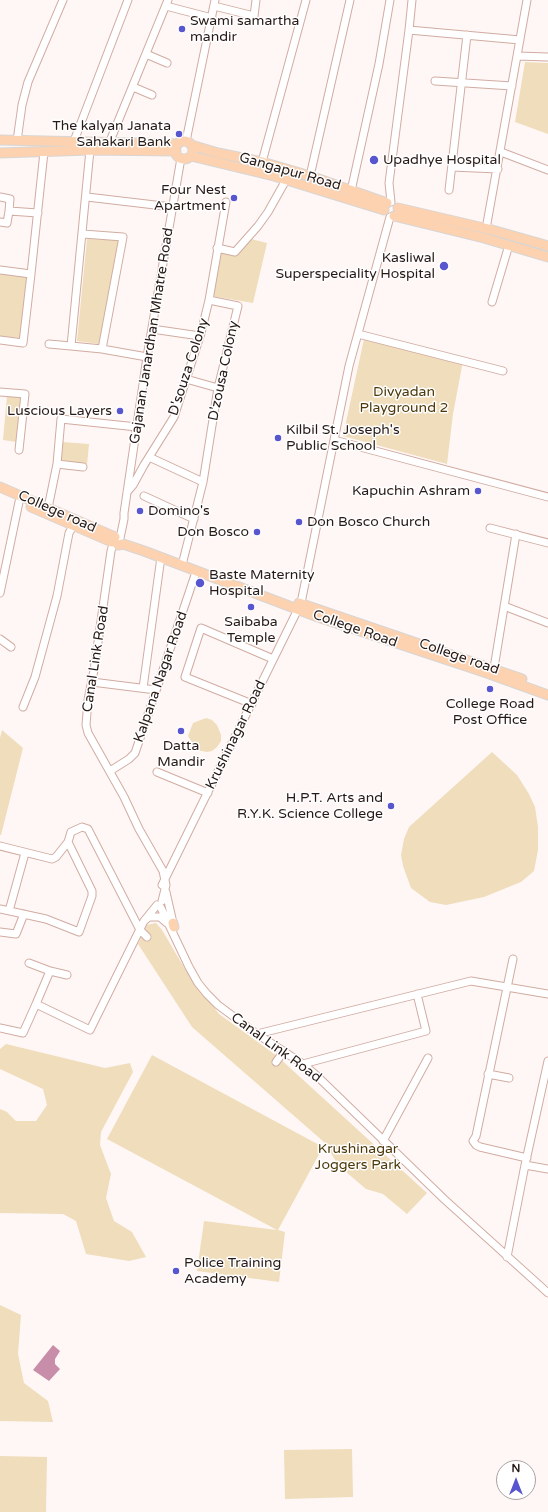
<!DOCTYPE html>
<html>
<head>
<meta charset="utf-8">
<style>
  body { margin:0 }
  #map { position:relative; width:548px; height:1512px; overflow:hidden; background:#fff7f5; font-family:"Varela Round",sans-serif }
  canvas { display:block }
  .north { position:absolute; left:496px; top:1460px; width:40px; height:40px; box-sizing:border-box; background:#fff; border:1px solid #a9a3a2; border-radius:50%; rotate:0deg; font-size:11px; font-weight:700; line-height:16px; text-align:center; color:#271a16 }
  .north::after { content:''; display:block; margin:auto; width:14px; height:18px; background:#5856ce; clip-path:polygon(50% 0,100% 100%,50% 72%,0 100%) }
</style>
</head>
<body>
<div id="map">
<canvas width="548" height="1512"></canvas>
<div class="north">N</div>
</div>
<script>
const context = document.querySelector('canvas').getContext('2d');
context.lineJoin = 'round';
function paint(path, color) {
  context.fillStyle = color;
  context.fill(path, 'evenodd');
}
function shape(rows) {
  const path = new Path2D();
  for (const r of rows) {
    if (r.length === 3) {
      path.moveTo(r[0] + r[2], r[1]);
      path.arc(r[0], r[1], r[2], 0, 2 * Math.PI);
      continue;
    }
    path.moveTo(r[0], r[1]);
    for (let i = 2; i < r.length; i += 2) path.lineTo(r[i], r[i + 1]);
  }
  return path;
}
function trace(path, color, width, dash) {
  context.strokeStyle = color;
  context.lineWidth = width;
  context.lineCap = dash ? 'butt' : 'round';
  context.setLineDash(dash || []);
  context.stroke(path);
}
function write(font, color, halo, rows, align = 'center') {
  context.font = font + ' "Varela Round",sans-serif';
  context.lineWidth = 3;
  context.setLineDash([]);
  context.textBaseline = 'middle';
  context.strokeStyle = halo;
  context.fillStyle = color;
  for (const [text, x, y, turn = 0] of rows) {
    context.save();
    context.translate(x, y);
    context.rotate((+turn || 0) * Math.PI / 180);
    context.textAlign = isNaN(turn) ? turn : align;
    if (halo) context.strokeText(text, 0, 0);
    context.fillText(text, 0, 0);
    context.restore();
  }
}
const green = shape([
  [525,62,548,63,548,134,515,122],
  [87,239,119,240,99,344,77,341],
  [251,239,267,243,253,303,212,296,218,250,235,253],
  [0,274,27,277,20,338,0,336],
  [364,339,463,361,453,414,447,464,343,436],
  [7,396,21,397,17,442,3,440],
  [62,442,89,444,87,465,60,461],
  [206,718,212,720,217,725,221,735,221,741,217,747,212,751,207,752,197,750,188,736,193,723],
  [2,730,23,748,1,835,0,835,0,738],
  [492,752,517,775,529,794,535,807,538,827,538,850,534,871,521,882,484,897,446,905,430,902,411,888,403,866,401,855,404,839,409,827],
  [156,923,162,930,185,969,219,1014,277,1056,427,1193,407,1214,383,1194,366,1189,339,1166,324,1142,192,1027,138,944,147,925],
  [6,1044,105,1068,130,1063,133,1072,101,1132,100,1145,111,1174,106,1198,114,1221,132,1232,146,1257,129,1261,86,1254,76,1221,63,1214,0,1213,0,1109,7,1112,16,1121,36,1121,47,1105,43,1089,0,1069,0,1049],
  [152,1055,323,1147,278,1230,285,1232,279,1282,197,1271,204,1221,277,1230,107,1139],
  [0,1305,21,1315,18,1354,24,1383,48,1401,53,1422,0,1421],
  [352,1449,353,1497,285,1499,284,1450],
  [0,1456,47,1457,46,1512,0,1512]
]);
const water = shape([
  [53,1345,60,1351,55,1359,55,1364,60,1369,49,1381,33,1370]
]);
const minor = shape([
  [166,6,212,18],
  [214,6,254,16,256,0],
  [409,30,520,40],
  [146,54,167,63],
  [518,56,548,57],
  [435,81,512,86],
  [133,87,152,95],
  [17,141,22,105,28,82,63,0],
  [74,141,128,0],
  [110,141,168,0],
  [186,141,215,0],
  [90,150,71,346,102,349,147,357],
  [501,152,548,170],
  [262,162,306,0],
  [452,167,498,169],
  [310,176,350,0],
  [449,190,467,35],
  [351,191,379,64,390,0],
  [0,197,10,199,9,211],
  [87,197,172,207],
  [391,202,389,183,409,30,412,0],
  [0,222,7,223,9,211,38,213],
  [486,229,527,0],
  [83,234,123,237,102,349],
  [217,248,235,252,258,226,268,212,286,180],
  [0,270,31,274,44,152],
  [492,302,509,245],
  [152,329,200,336],
  [358,334,503,371],
  [0,340,23,343,31,274],
  [49,344,71,346],
  [186,379,218,388],
  [0,392,25,394,19,450],
  [334,440,548,497],
  [149,457,203,482],
  [57,464,83,467],
  [127,492,133,485,144,465,174,417,201,333,209,300],
  [144,496,194,519],
  [48,508,57,464,61,419,137,427],
  [490,528,548,543],
  [120,538,124,519,124,513,147,357,181,158],
  [113,544,111,551,94,670,88,700,86,725,88,733,124,797,139,829,163,871,166,885,162,901],
  [183,561,203,482,218,388,238,306,209,300,226,202],
  [0,593,19,502],
  [504,606,548,623],
  [0,639,11,647],
  [494,668,516,534],
  [92,682,156,690],
  [143,688,161,557],
  [252,704,185,677,201,628,273,659],
  [23,707,35,677,57,596,69,533,73,526],
  [110,771,129,759,135,753,196,572],
  [157,772,208,793],
  [0,846,52,859,56,857,68,842],
  [162,885,301,603,349,366,390,217],
  [166,892,173,923],
  [161,908,189,967,198,983,207,994,218,1005,257,1034,303,1064,317,1076,444,1199,548,1293],
  [0,909,46,919,79,932,92,896,92,891,68,842,71,832,82,827,88,829,140,930,147,937],
  [9,911,25,853],
  [144,921,149,917,160,917,167,923],
  [0,932,16,934,24,914],
  [513,959,476,1136,473,1141,476,1145,480,1147,527,1158],
  [29,963,50,971,36,1004],
  [50,971,67,975],
  [0,1028,23,1033,36,1004,90,1030,144,921,157,905],
  [257,1034,471,981,548,994],
  [276,1062,284,1051],
  [303,1064,426,1031,417,994],
  [488,1074,509,1078],
  [383,1141,428,1058],
  [525,1165,548,1169],
  [507,1257,525,1165,548,1061]
]);
const major = shape([
  [0,140,178,144],
  [184,150,9],
  [191,145,218,153,262,162,310,176,387,203],
  [0,153,90,150,176,151],
  [191,156,274,176,384,210],
  [398,208,492,230,548,246],
  [394,216,484,238,548,257],
  [0,487,115,537],
  [31,507,112,542],
  [118,545,123,544,144,551,318,617,484,672,548,695],
  [299,603,522,679],
  [173,923,174,927]
]);
const markers = [
  [182,29,4,"#5856ce"],
  [179,134,4,"#5856ce"],
  [374,160,5,"#5856ce"],
  [234,198,4,"#5856ce"],
  [444,266,5,"#5856ce"],
  [120,411,4,"#5856ce"],
  [278,438,4,"#5856ce"],
  [478,491,4,"#5856ce"],
  [140,511,4,"#5856ce"],
  [299,522,4,"#5856ce"],
  [257,532,4,"#5856ce"],
  [200,583,5,"#5856ce"],
  [251,607,4,"#5856ce"],
  [490,689,4,"#5856ce"],
  [181,731,4,"#5856ce"],
  [391,806,4,"#5856ce"],
  [176,1271,4,"#5856ce"]
];
const poiNames = [
  ["Swami samartha",190,21],
  ["mandir",190,37],
  ["The kalyan Janata",171,126,"right"],
  ["Sahakari Bank",171,142,"right"],
  ["Upadhye Hospital",383,160],
  ["Four Nest",226,190,"right"],
  ["Apartment",226,206,"right"],
  ["Kasliwal",435,258,"right"],
  ["Superspeciality Hospital",435,274,"right"],
  ["Luscious Layers",112,411,"right"],
  ["Kilbil St. Joseph's",286,430],
  ["Public School",286,446],
  ["Kapuchin Ashram",470,491,"right"],
  ["Domino's",148,511],
  ["Don Bosco Church",307,522],
  ["Don Bosco",249,532,"right"],
  ["Baste Maternity",209,575],
  ["Hospital",209,591],
  ["Saibaba",251,622,"center"],
  ["Temple",251,638,"center"],
  ["College Road",490,704,"center"],
  ["Post Office",490,720,"center"],
  ["Datta",181,746,"center"],
  ["Mandir",181,762,"center"],
  ["H.P.T. Arts and",383,798,"right"],
  ["R.Y.K. Science College",383,814,"right"],
  ["Police Training",184,1263],
  ["Academy",184,1279]
];
const streetNames = [
  ["Gangapur Road",290,172,16],
  ["Gajanan Janardhan Mhatre Road",152,336,-81],
  ["D'souza Colony",189,367,-72],
  ["D'zousa Colony",224,371,-78],
  ["College road",57,512,24],
  ["College Road",355,629,19],
  ["College road",459,657,19],
  ["Canal Link Road",96,659,-81],
  ["Kalpana Nagar Road",161,677,-71],
  ["Krushinagar Road",236,735,-64],
  ["Canal Link Road",276,1048,36]
];
const parkNames = [
  ["Divyadan",404,392],
  ["Playground 2",404,408],
  ["Krushinagar",358,1149],
  ["Joggers Park",358,1165]
];
paint(green, '#efddbb');
paint(water, '#c88da9');
trace(minor, '#d1aca2', 9);
trace(major, '#d8d6d5', 11);
trace(minor, '#fff', 7);
trace(major, '#fcd2b0', 9);
for (const [x, y, r, color] of markers) {
  const dot = new Path2D();
  dot.arc(x, y, r, 0, 2 * Math.PI);
  context.fillStyle = color;
  context.fill(dot);
  trace(dot, '#fff', 1.5);
}
write('14px', '#271a16', '#fff', poiNames, 'left');
write('14px', '#271a16', '#fff', streetNames);
write('14px', '#4d380a', '#fff', parkNames);
</script>
</body>
</html>
